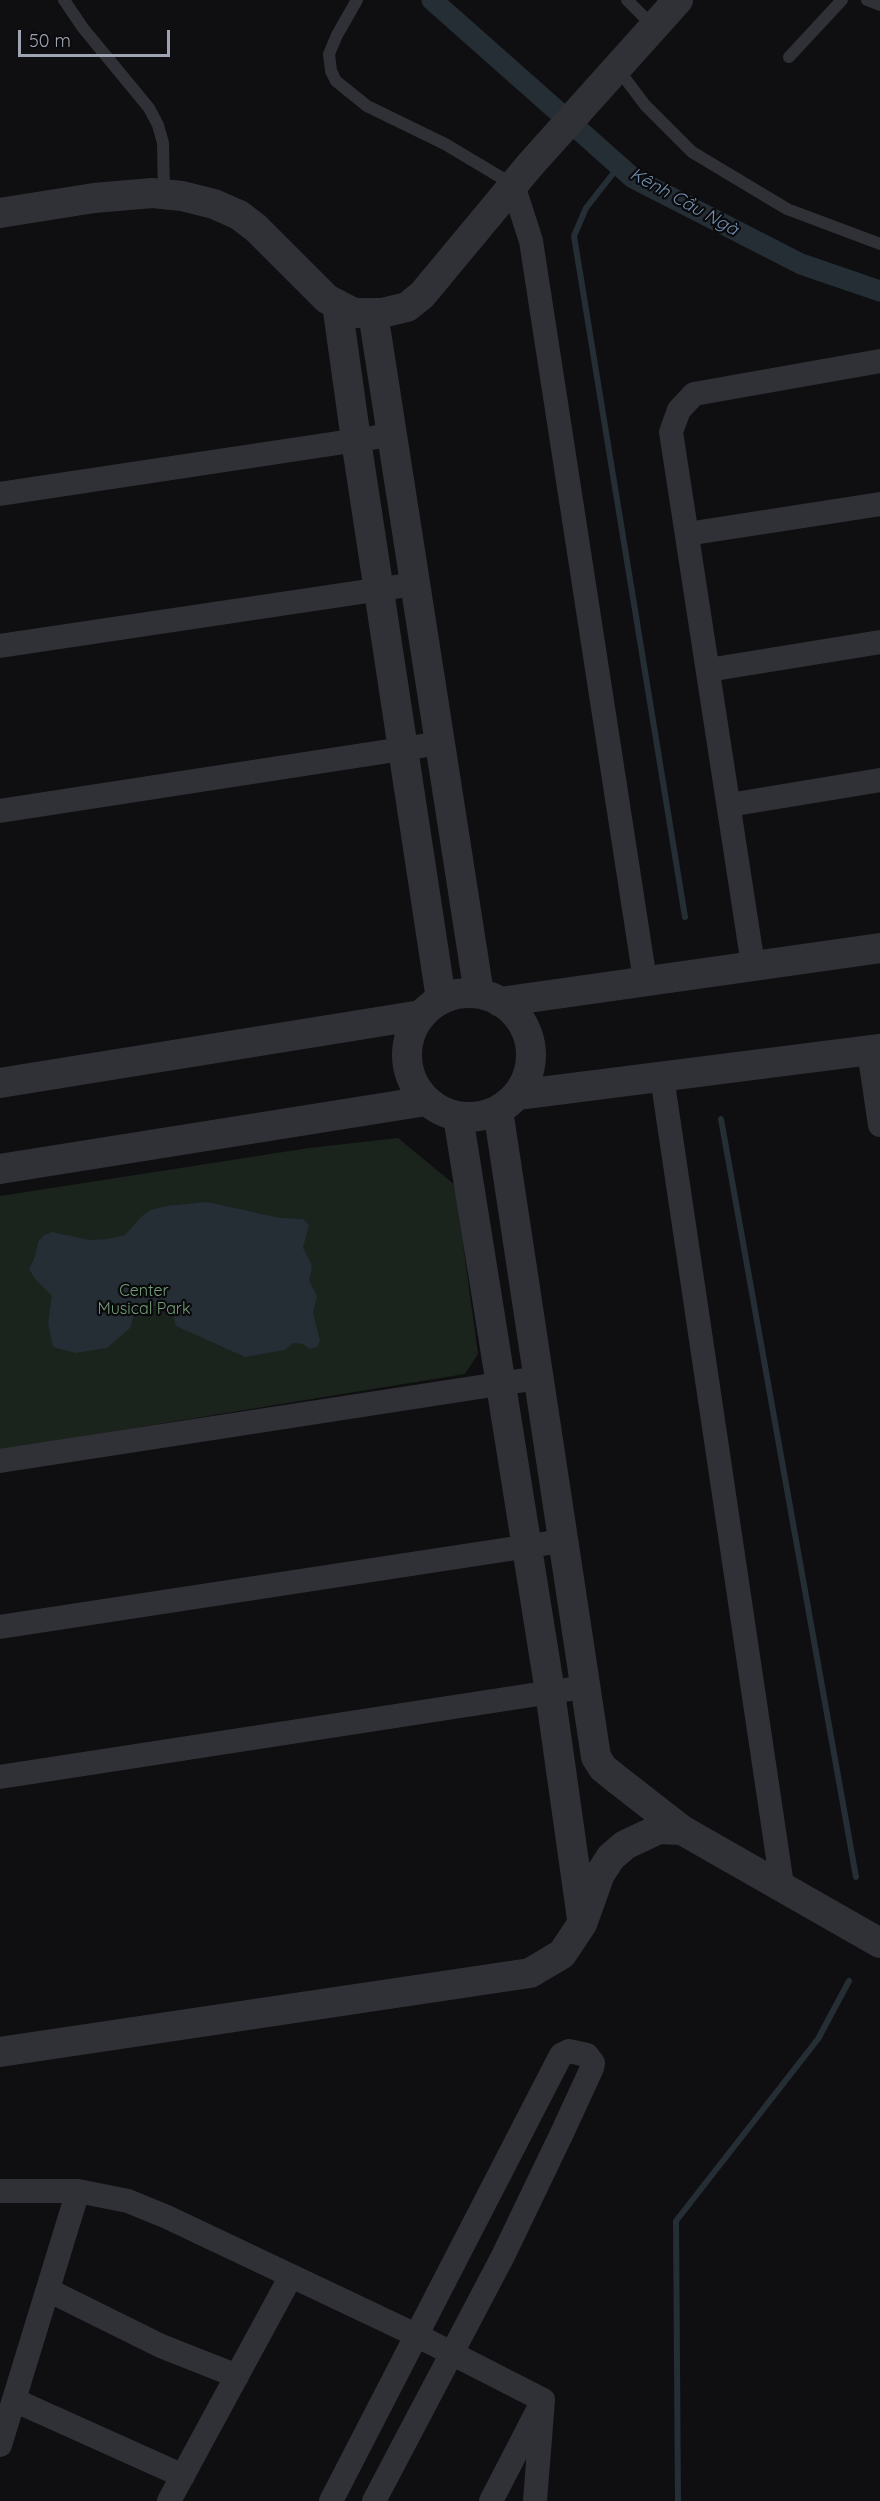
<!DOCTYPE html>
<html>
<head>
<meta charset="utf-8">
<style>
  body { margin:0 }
  #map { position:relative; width:880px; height:2501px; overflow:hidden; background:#0f0f11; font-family:Quicksand,sans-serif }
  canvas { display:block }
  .scale { position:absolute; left:18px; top:30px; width:152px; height:27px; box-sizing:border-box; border:3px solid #9fa4b3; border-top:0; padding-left:8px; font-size:18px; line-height:21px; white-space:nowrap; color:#9fa4b3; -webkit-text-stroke:4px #0a0a0c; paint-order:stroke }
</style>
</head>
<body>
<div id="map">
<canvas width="880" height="2501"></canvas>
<div class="scale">50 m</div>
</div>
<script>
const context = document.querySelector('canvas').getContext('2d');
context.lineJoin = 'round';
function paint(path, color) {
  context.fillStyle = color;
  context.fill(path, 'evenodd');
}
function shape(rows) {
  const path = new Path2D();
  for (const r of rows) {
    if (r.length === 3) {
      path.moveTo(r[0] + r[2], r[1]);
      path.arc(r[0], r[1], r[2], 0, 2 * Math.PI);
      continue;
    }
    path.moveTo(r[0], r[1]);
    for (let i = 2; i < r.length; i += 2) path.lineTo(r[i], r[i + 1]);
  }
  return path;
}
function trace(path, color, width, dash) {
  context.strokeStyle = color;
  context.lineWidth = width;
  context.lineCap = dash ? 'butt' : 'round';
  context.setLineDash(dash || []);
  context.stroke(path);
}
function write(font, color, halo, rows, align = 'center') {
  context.font = font + ' Quicksand,sans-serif';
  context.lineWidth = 4.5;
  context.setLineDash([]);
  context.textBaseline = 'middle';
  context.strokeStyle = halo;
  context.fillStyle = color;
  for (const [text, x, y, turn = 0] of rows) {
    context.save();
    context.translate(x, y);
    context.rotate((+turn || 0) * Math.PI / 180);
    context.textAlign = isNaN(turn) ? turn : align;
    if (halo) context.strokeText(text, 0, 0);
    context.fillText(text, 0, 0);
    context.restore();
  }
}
const green = shape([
  [398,1138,455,1185,478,1354,465,1374,0,1450,0,1196,309,1148]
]);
const water = shape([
  [207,1202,280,1218,303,1219,309,1225,303,1248,311,1263,312,1270,309,1280,317,1296,313,1313,320,1341,317,1347,310,1349,303,1344,293,1343,285,1350,245,1357,176,1326,172,1311,159,1306,143,1306,135,1312,130,1328,107,1348,75,1353,53,1347,48,1323,52,1296,35,1279,29,1269,35,1257,38,1242,44,1235,52,1232,89,1240,108,1239,125,1235,142,1216,151,1210,166,1206]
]);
const stream = shape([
  [619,166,586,208,574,236,685,917],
  [721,1119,856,1877],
  [678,2501,676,2221,818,2039,849,1981]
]);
const canal = shape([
  [432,0,633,178,801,264,880,291]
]);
const service = shape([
  [64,0,83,28,149,108,158,125,163,143,164,194],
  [357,0,337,35,329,54,331,71,336,81,367,106,445,144,512,184],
  [627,0,653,26],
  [867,0,880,5],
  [789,57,842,0],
  [618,69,645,105,692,152,787,209,880,244]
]);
const minor = shape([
  [513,185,531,241,645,980],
  [0,494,391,435],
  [687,534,880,504],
  [0,646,415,584],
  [708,670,880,642],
  [729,805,880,780],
  [0,811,441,743],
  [753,965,671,432,679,410,694,394,880,361],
  [869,1051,880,1125],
  [662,1077,782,1885],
  [0,1461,538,1378],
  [0,1627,562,1541],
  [0,1777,584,1687],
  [0,2191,78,2191,128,2201,167,2217,418,2336,543,2400,535,2501],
  [48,2290,161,2346,237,2376],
  [14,2400,183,2476],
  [0,2445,78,2191],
  [169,2501,291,2276],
  [331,2501,561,2055,569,2051,587,2055,593,2063,592,2068,563,2131,503,2256,374,2501],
  [491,2501,538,2410]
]);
const tertiary = shape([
  [0,213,94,198,152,193,182,196,214,204,239,215,256,228,327,299,354,313,382,313,407,307,422,295,530,165,678,0],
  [337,304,356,440,441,999],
  [373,313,479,994],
  [469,1055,62],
  [500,1002,880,948],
  [0,1083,421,1015],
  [517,1095,880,1049],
  [498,1110,596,1757,603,1768,614,1777,682,1830],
  [458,1116,550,1692,582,1919],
  [0,1169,426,1101],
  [0,2052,530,1973,562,1954,582,1924,600,1874,611,1857,625,1845,659,1829,682,1830,880,1943]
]);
const parkNames = [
  ["Center",144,1291],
  ["Musical Park",144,1309]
];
const waterNames = [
  ["Kênh Cầu Ngà",684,202,29]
];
paint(green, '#1b231d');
paint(water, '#252d35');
trace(stream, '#252d35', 6);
trace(canal, '#252d35', 21);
trace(service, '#303136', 12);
trace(minor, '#303136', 24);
trace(tertiary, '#303136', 30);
write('16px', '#759f7a', '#0a0a0c', parkNames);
write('italic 18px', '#7390b1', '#0a0a0c', waterNames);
</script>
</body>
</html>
